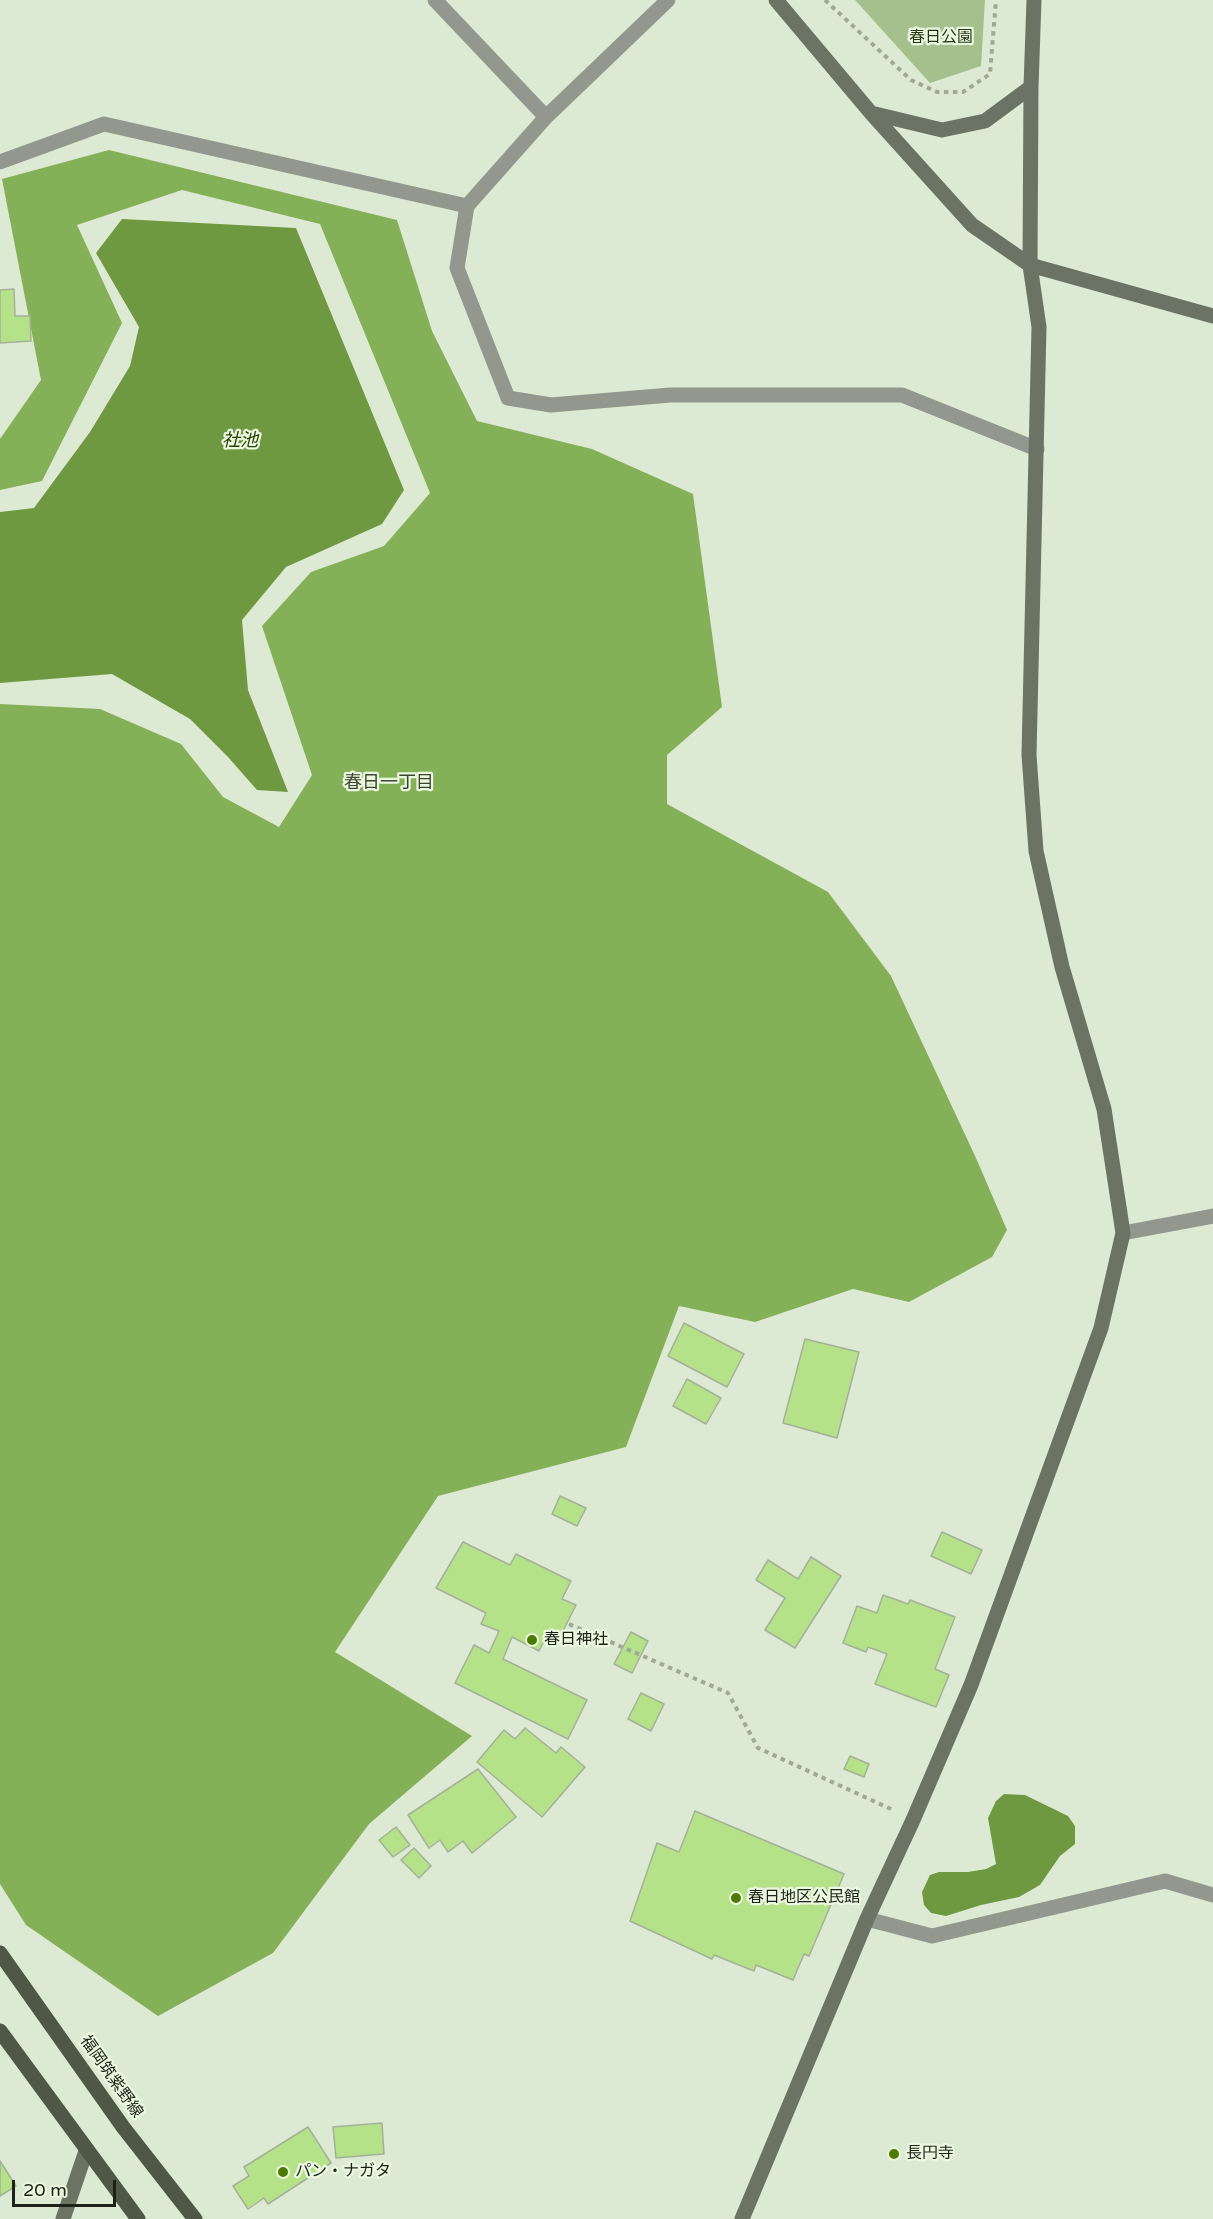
<!DOCTYPE html>
<html>
<head>
<meta charset="utf-8">
<style>
  body { margin:0 }
  #map { position:relative; width:1213px; height:2219px; overflow:hidden; background:#ddead3; font-family:"Varela Round",sans-serif }
  canvas { display:block }
  .scale { position:absolute; left:12px; top:2180px; width:104px; height:27px; box-sizing:border-box; border:3px solid #1d2219; border-top:0; padding-left:8px; font-size:18px; line-height:21px; white-space:nowrap; color:#1d2219; -webkit-text-stroke:4px #ebf8e0; paint-order:stroke }
</style>
</head>
<body>
<div id="map">
<canvas width="1213" height="2219"></canvas>
<div class="scale">20 m</div>
</div>
<script>
const context = document.querySelector('canvas').getContext('2d');
context.lineJoin = 'round';
function paint(path, color) {
  context.fillStyle = color;
  context.fill(path, 'evenodd');
}
function shape(rows) {
  const path = new Path2D();
  for (const r of rows) {
    path.moveTo(r[0], r[1]);
    for (let i = 2; i < r.length; i += 2) path.lineTo(r[i], r[i + 1]);
  }
  return path;
}
function trace(path, color, width, dash) {
  context.strokeStyle = color;
  context.lineWidth = width;
  context.lineCap = dash ? 'butt' : 'round';
  context.setLineDash(dash || []);
  context.stroke(path);
}
function write(font, color, halo, rows, align = 'center') {
  context.font = font + ' "Varela Round","Noto Sans JP",sans-serif';
  context.lineWidth = 4.5;
  context.setLineDash([]);
  context.textBaseline = 'middle';
  context.strokeStyle = halo;
  context.fillStyle = color;
  for (const [text, x, y, turn = 0] of rows) {
    context.save();
    context.translate(x, y);
    context.rotate((+turn || 0) * Math.PI / 180);
    context.textAlign = isNaN(turn) ? turn : align;
    if (halo) context.strokeText(text, 0, 0);
    context.fillText(text, 0, 0);
    context.restore();
  }
}
const green = shape([
  [855,0,985,0,981,66,930,83]
]);
const forest = shape([
  [109,150,397,220,432,331,477,421,592,449,693,494,722,707,667,755,667,804,828,892,891,976,976,1158,1007,1230,992,1257,909,1302,853,1289,755,1322,679,1306,626,1447,438,1496,335,1652,472,1736,369,1824,273,1953,158,2016,26,1925,0,1884,0,704,100,709,181,744,223,797,279,827,312,775,262,626,311,572,384,546,430,493,320,224,182,190,77,225,122,323,42,481,0,490,0,439,41,380,2,179]
]);
const water = shape([
  [122,219,296,228,404,490,382,524,286,567,242,620,248,690,288,792,257,790,228,757,190,719,112,674,0,683,0,512,34,508,90,432,130,366,139,327,96,253],
  [1004,1794,1025,1795,1068,1816,1075,1826,1075,1844,1060,1856,1040,1885,1019,1897,981,1905,946,1916,931,1913,924,1905,922,1892,930,1875,939,1872,968,1872,986,1869,996,1864,988,1818,996,1801]
]);
const building = shape([
  [14,289,15,316,30,316,31,341,0,343,0,290,14,289],
  [684,1323,744,1354,727,1387,668,1356,684,1323],
  [805,1339,859,1352,837,1438,783,1423,805,1339],
  [687,1379,721,1398,706,1424,673,1406,687,1379],
  [560,1496,586,1508,577,1526,552,1514,560,1496],
  [942,1532,982,1550,971,1574,931,1556,942,1532],
  [463,1542,510,1565,516,1554,571,1581,562,1599,576,1605,557,1643,546,1637,539,1651,512,1637,503,1659,587,1700,568,1739,455,1683,474,1645,489,1653,499,1631,481,1624,486,1613,436,1588,463,1542],
  [811,1557,841,1576,795,1648,765,1630,785,1598,756,1580,768,1560,798,1579,811,1557],
  [883,1595,908,1604,910,1600,955,1617,935,1669,949,1675,936,1707,875,1684,887,1654,868,1647,866,1652,843,1643,857,1606,877,1613,883,1595],
  [631,1632,648,1641,632,1673,614,1664,631,1632],
  [641,1693,664,1704,651,1731,628,1719,641,1693],
  [525,1728,556,1753,561,1747,585,1767,542,1817,477,1762,504,1730,515,1739,525,1728],
  [850,1756,869,1764,864,1777,844,1769,850,1756],
  [478,1769,516,1817,472,1853,463,1841,448,1852,440,1840,429,1848,408,1815,478,1769],
  [695,1811,844,1874,809,1956,804,1954,793,1980,756,1965,754,1971,714,1955,712,1959,630,1921,657,1843,679,1852,695,1811],
  [396,1827,410,1845,393,1857,379,1840,396,1827],
  [414,1848,431,1866,419,1878,401,1860,414,1848],
  [382,2123,384,2154,336,2158,333,2127,382,2123],
  [308,2127,331,2163,268,2204,264,2198,248,2209,233,2186,249,2176,244,2167,308,2127],
  [0,2161,16,2186,0,2196,0,2161]
]);
const path = shape([
  [825,0,911,80,937,92,963,92,990,74,996,0],
  [569,1624,728,1693,758,1748,891,1809]
]);
const street = shape([
  [435,0,546,117],
  [0,162,104,124,467,206,546,117,668,0],
  [467,206,457,268,508,398,551,405,670,395,902,395,1037,449],
  [1123,1233,1213,1216],
  [867,1919,932,1936,1165,1881,1213,1895]
]);
const secondary = shape([
  [776,0,871,113,972,225,1030,265,1213,316],
  [871,113,942,130,985,121,1031,87],
  [63,2219,86,2151],
  [742,2219,867,1919,913,1820,971,1685,1101,1328,1123,1233,1104,1109,1062,967,1036,851,1029,755,1039,327,1030,265,1031,87,1034,0]
]);
const primary = shape([
  [0,1953,123,2127,195,2219],
  [0,2031,138,2219]
]);
const markers = [
  [532,1640,6,"#4d7b00"],
  [736,1898,6,"#4d7b00"],
  [894,2154,6,"#4d7b00"],
  [283,2172,6,"#4d7b00"]
];
const parkNames = [
  ["春日公園",941,38]
];
const poiNames = [
  ["春日神社",544,1640],
  ["春日地区公民館",748,1898],
  ["長円寺",906,2154],
  ["パン・ナガタ",295,2172]
];
const streetNames = [
  ["福岡筑紫野線",111,2077,55]
];
const waterNames = [
  ["社池",240,441]
];
const neighbourhoodNames = [
  ["春日一丁目",389,783]
];
paint(green, '#a5c08c');
paint(forest, '#84b058');
paint(water, '#6f9941');
paint(building, '#b5e289');
trace(building, '#a4b19a', 1.5);
trace(path, '#9fa997', 4, [4.5, 4.5]);
trace(street, '#92988e', 15);
trace(secondary, '#6b7364', 15);
trace(primary, '#4f5847', 15);
for (const [x, y, r, color] of markers) {
  const dot = new Path2D();
  dot.arc(x, y, r, 0, 2 * Math.PI);
  context.fillStyle = color;
  context.fill(dot);
  trace(dot, '#ebf8e0', 2);
}
write('16px', '#283a15', '#ebf8e0', parkNames);
write('16px', '#1d2219', '#ebf8e0', poiNames, 'left');
write('16px', '#1d2219', '#ebf8e0', streetNames);
write('italic 18px', '#254000', '#ebf8e0', waterNames);
write('18px', '#3a4431', '#ebf8e0', neighbourhoodNames);
</script>
</body>
</html>
